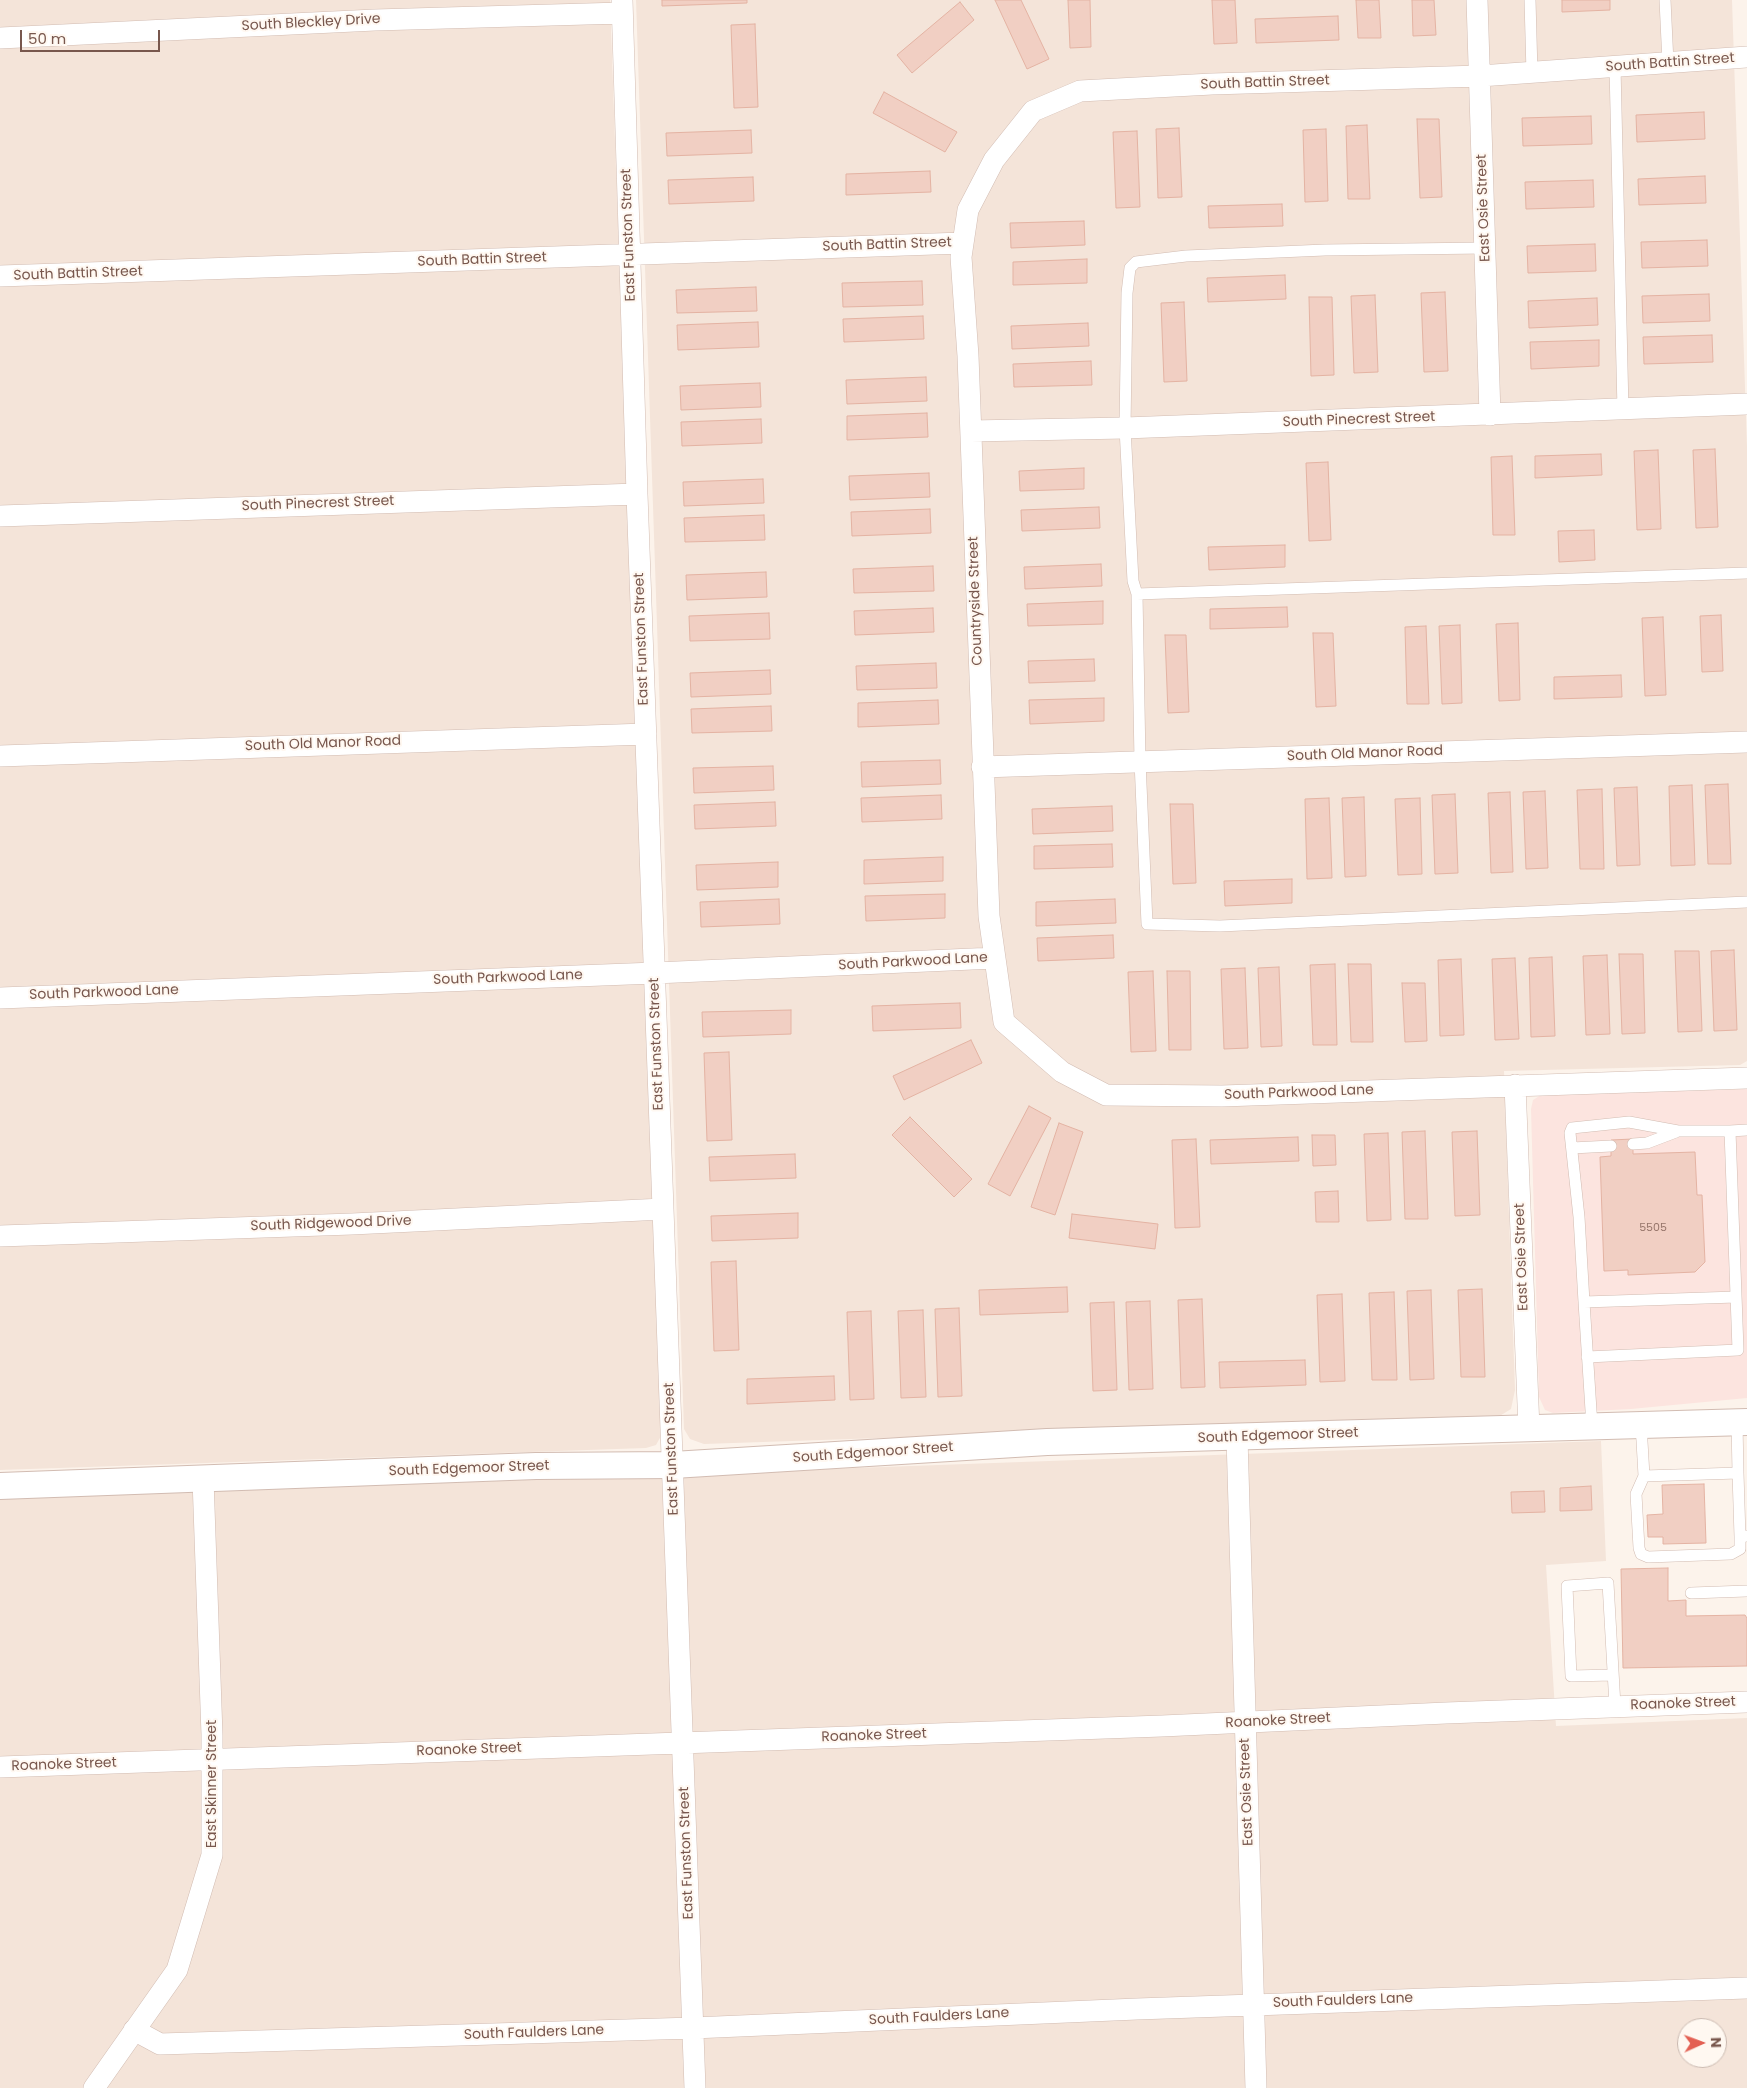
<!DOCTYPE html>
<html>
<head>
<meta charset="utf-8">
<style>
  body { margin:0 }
  #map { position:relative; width:1747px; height:2088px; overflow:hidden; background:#fcf3eb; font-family:Poppins,sans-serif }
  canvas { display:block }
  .north { position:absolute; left:1677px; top:2018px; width:50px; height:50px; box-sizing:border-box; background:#fff8f1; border:1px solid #c9b8af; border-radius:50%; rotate:88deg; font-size:14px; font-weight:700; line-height:20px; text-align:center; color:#78574d }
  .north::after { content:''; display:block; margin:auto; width:18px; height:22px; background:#e36053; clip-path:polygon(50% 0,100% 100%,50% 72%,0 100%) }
  .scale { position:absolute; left:20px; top:30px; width:140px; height:22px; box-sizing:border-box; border:2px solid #78574d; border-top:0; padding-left:6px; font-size:15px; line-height:18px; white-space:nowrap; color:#78574d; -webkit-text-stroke:4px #fff8f1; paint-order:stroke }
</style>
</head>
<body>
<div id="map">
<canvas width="1747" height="2088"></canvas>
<div class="north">N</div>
<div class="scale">50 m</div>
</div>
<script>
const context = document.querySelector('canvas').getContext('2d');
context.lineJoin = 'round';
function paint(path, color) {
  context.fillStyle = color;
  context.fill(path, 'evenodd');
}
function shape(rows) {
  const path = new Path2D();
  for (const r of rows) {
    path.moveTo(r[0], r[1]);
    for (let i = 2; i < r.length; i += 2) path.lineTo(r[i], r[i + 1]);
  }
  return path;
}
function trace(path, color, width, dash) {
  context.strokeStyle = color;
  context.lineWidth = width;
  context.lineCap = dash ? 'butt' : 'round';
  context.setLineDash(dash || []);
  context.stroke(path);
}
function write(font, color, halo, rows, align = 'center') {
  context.font = font + ' Poppins,sans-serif';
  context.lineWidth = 4;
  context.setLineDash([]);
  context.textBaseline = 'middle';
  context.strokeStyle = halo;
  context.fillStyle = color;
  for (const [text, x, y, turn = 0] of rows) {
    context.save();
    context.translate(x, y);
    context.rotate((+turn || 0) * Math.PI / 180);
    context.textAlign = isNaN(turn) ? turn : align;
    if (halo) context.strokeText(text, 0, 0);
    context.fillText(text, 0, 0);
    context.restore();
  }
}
const residential = shape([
  [0,0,610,0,661,1436,656,1445,646,1448,0,1470],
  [636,0,1732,0,1747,447,1747,1061,1740,1065,1504,1071,1515,1390,1511,1409,1498,1417,704,1444,690,1439,684,1429],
  [1601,1441,1606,1561,1546,1565,1556,1726,1747,1718,1747,2088,0,2088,0,1499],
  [1687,2028,1717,2028,1717,2058,1687,2058]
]);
const commercial = shape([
  [1747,1089,1747,1398,1631,1409,1553,1413,1545,1410,1539,1397,1531,1109,1533,1100,1541,1095]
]);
const building = shape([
  [662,0,747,0,747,3,662,6,662,0],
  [995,0,1021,0,1049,59,1027,69,995,0],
  [1068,0,1090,0,1091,47,1070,48,1068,0],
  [1212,0,1235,0,1237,43,1214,44,1212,0],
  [1356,0,1379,0,1381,38,1358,38,1356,0],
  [1412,0,1434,0,1436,35,1413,36,1412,0],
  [1562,0,1610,0,1610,10,1562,12,1562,0],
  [960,2,974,20,912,73,897,55,960,2],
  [1338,16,1339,40,1256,43,1255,19,1338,16],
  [755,24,758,107,734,108,731,25,755,24],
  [884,92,957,132,945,152,873,113,884,92],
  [1704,112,1705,139,1637,142,1636,115,1704,112],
  [1591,116,1592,144,1523,146,1522,118,1591,116],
  [1417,119,1439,119,1442,197,1420,198,1417,119],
  [1367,125,1370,199,1348,199,1346,126,1367,125],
  [1179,128,1182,197,1158,198,1156,129,1179,128],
  [1326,129,1328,201,1305,202,1303,130,1326,129],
  [751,130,752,153,667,156,666,133,751,130],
  [1137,131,1140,207,1116,208,1113,132,1137,131],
  [930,171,931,192,846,195,846,174,930,171],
  [1705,176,1706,203,1639,205,1638,179,1705,176],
  [753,177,754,201,669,204,668,180,753,177],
  [1593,180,1594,207,1526,209,1525,182,1593,180],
  [1282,204,1283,226,1209,228,1208,206,1282,204],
  [1084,221,1085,245,1011,248,1010,223,1084,221],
  [1707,240,1708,266,1642,268,1641,242,1707,240],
  [1595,244,1596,271,1528,273,1527,246,1595,244],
  [1087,259,1087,283,1013,285,1013,262,1087,259],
  [1285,275,1286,299,1208,302,1207,278,1285,275],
  [922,281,923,305,843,307,842,283,922,281],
  [756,287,757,311,677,313,676,290,756,287],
  [1445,292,1448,371,1424,372,1421,293,1445,292],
  [1709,294,1710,321,1643,323,1642,296,1709,294],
  [1375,295,1378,372,1354,373,1351,296,1375,295],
  [1309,297,1332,297,1334,375,1311,376,1309,297],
  [1597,298,1598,325,1529,328,1528,301,1597,298],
  [1184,302,1187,381,1164,382,1161,303,1184,302],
  [923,316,924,339,844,342,843,319,923,316],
  [758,322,759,347,678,350,677,325,758,322],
  [1088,323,1089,346,1012,349,1011,326,1088,323],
  [1712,335,1713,362,1644,364,1643,337,1712,335],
  [1599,340,1599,366,1531,369,1530,342,1599,340],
  [1091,361,1092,385,1014,387,1013,364,1091,361],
  [926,377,927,401,847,404,846,380,926,377],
  [760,383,761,407,681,410,680,386,760,383],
  [927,413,928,437,847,440,847,416,927,413],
  [761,419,762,443,682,446,681,422,761,419],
  [1715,449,1718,527,1696,528,1693,450,1715,449],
  [1658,450,1661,529,1637,530,1634,451,1658,450],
  [1601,454,1602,475,1535,478,1535,456,1601,454],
  [1512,456,1515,535,1493,535,1491,457,1512,456],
  [1328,462,1331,540,1309,541,1306,463,1328,462],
  [1084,468,1084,489,1020,491,1019,471,1084,468],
  [929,473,930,497,850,500,849,476,929,473],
  [763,479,764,503,684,506,683,482,763,479],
  [1099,507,1100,528,1022,531,1021,510,1099,507],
  [930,509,931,533,852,536,851,512,930,509],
  [764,515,765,540,685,542,684,518,764,515],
  [1594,530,1595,560,1559,562,1558,531,1594,530],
  [1285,545,1285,567,1209,570,1208,547,1285,545],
  [1101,564,1102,586,1025,589,1024,567,1101,564],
  [933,566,934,591,854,593,853,569,933,566],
  [766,572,767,597,687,600,686,575,766,572],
  [1103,601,1103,624,1028,626,1027,604,1103,601],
  [1287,607,1288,627,1210,629,1210,609,1287,607],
  [933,608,934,632,855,635,854,611,933,608],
  [769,613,770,639,690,641,689,616,769,613],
  [1721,615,1723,671,1702,672,1700,616,1721,615],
  [1663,617,1666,695,1645,696,1642,618,1663,617],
  [1518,623,1520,700,1499,701,1496,624,1518,623],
  [1460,625,1462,703,1442,704,1439,626,1460,625],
  [1426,626,1429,704,1407,704,1405,627,1426,626],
  [1313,633,1333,633,1336,706,1316,707,1313,633],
  [1165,635,1186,635,1189,712,1168,713,1165,635],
  [1094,659,1095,681,1029,683,1028,661,1094,659],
  [936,663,937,688,857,690,856,666,936,663],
  [770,670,771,694,691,697,690,673,770,670],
  [1621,675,1622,697,1554,699,1554,677,1621,675],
  [1104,698,1104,721,1030,724,1029,700,1104,698],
  [938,700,939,724,858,727,858,703,938,700],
  [771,706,772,731,692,733,691,709,771,706],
  [940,760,941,784,862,787,861,762,940,760],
  [773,766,774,790,694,793,693,768,773,766],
  [1728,784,1731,864,1708,864,1705,785,1728,784],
  [1692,785,1695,865,1671,866,1669,786,1692,785],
  [1637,787,1640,865,1617,866,1614,788,1637,787],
  [1602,789,1604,869,1580,869,1577,790,1602,789],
  [1545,791,1548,868,1526,869,1523,792,1545,791],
  [1510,792,1513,872,1491,873,1488,793,1510,792],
  [1455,794,1458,873,1435,874,1432,795,1455,794],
  [941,795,942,819,862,822,861,798,941,795],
  [1364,797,1366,876,1345,877,1342,798,1364,797],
  [1329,798,1332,878,1307,879,1305,799,1329,798],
  [1420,798,1422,874,1398,875,1395,799,1420,798],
  [775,802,776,826,695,829,694,805,775,802],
  [1170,804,1193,804,1196,883,1173,884,1170,804],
  [1112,806,1113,831,1033,834,1032,809,1112,806],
  [1112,844,1113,867,1034,869,1034,846,1112,844],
  [943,857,943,881,864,884,864,860,943,857],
  [778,862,778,887,697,890,696,865,778,862],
  [1292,879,1292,903,1225,906,1224,881,1292,879],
  [945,894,945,918,866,921,865,896,945,894],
  [779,899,780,924,701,927,700,902,779,899],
  [1115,899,1116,923,1036,926,1036,902,1115,899],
  [1113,935,1114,958,1038,961,1037,938,1113,935],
  [1734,950,1737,1030,1714,1031,1711,951,1734,950],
  [1675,951,1699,951,1702,1031,1678,1032,1675,951],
  [1619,954,1643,954,1645,1033,1622,1034,1619,954],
  [1607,955,1610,1034,1586,1035,1583,956,1607,955],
  [1552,957,1555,1036,1531,1037,1529,958,1552,957],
  [1515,958,1519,1039,1495,1040,1492,959,1515,958],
  [1461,959,1464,1035,1440,1036,1438,960,1461,959],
  [1335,964,1337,1045,1313,1045,1310,965,1335,964],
  [1348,964,1371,964,1373,1042,1351,1042,1348,964],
  [1279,967,1282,1046,1261,1047,1258,968,1279,967],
  [1245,968,1248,1048,1224,1049,1221,969,1245,968],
  [1153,971,1156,1051,1131,1052,1128,972,1153,971],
  [1167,971,1190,971,1191,1050,1169,1050,1167,971],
  [1402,983,1425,983,1427,1041,1405,1042,1402,983],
  [960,1003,961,1028,873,1031,872,1006,960,1003],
  [791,1010,791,1034,703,1037,702,1012,791,1010],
  [971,1040,982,1063,904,1100,893,1076,971,1040],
  [729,1052,732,1140,707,1141,704,1053,729,1052],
  [1029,1106,1051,1118,1010,1196,988,1184,1029,1106],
  [910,1117,972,1179,954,1197,892,1135,910,1117],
  [1059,1123,1083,1132,1055,1215,1031,1207,1059,1123],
  [1425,1131,1428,1219,1405,1219,1402,1132,1425,1131],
  [1477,1131,1480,1215,1455,1216,1452,1132,1477,1131],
  [1388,1133,1391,1220,1367,1221,1364,1134,1388,1133],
  [1312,1135,1335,1135,1336,1165,1313,1166,1312,1135],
  [1298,1137,1299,1161,1211,1164,1210,1140,1298,1137],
  [1196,1139,1200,1227,1175,1228,1172,1140,1196,1139],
  [1633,1139,1633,1154,1695,1152,1697,1195,1702,1195,1705,1262,1695,1272,1628,1275,1628,1270,1604,1271,1600,1157,1611,1156,1611,1140,1633,1139],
  [795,1154,796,1178,710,1181,709,1157,795,1154],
  [1338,1191,1339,1222,1316,1222,1315,1192,1338,1191],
  [798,1213,798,1238,712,1241,711,1216,798,1213],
  [1072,1214,1158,1224,1155,1249,1069,1238,1072,1214],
  [736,1261,739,1350,714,1351,711,1262,736,1261],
  [1067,1287,1068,1312,980,1315,979,1290,1067,1287],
  [1482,1289,1485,1377,1461,1377,1458,1290,1482,1289],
  [1431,1290,1434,1379,1410,1380,1407,1291,1431,1290],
  [1394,1292,1397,1380,1372,1380,1369,1293,1394,1292],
  [1342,1294,1345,1381,1320,1382,1317,1295,1342,1294],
  [1202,1299,1205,1387,1181,1388,1178,1300,1202,1299],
  [1150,1301,1153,1389,1129,1390,1126,1302,1150,1301],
  [1114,1302,1117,1390,1093,1391,1090,1303,1114,1302],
  [959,1308,962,1396,938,1397,935,1309,959,1308],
  [923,1310,926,1397,901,1398,898,1311,923,1310],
  [871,1311,874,1399,850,1400,847,1312,871,1311],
  [1305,1360,1306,1385,1220,1388,1219,1362,1305,1360],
  [834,1376,835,1400,747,1404,747,1379,834,1376],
  [1704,1484,1706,1543,1663,1544,1663,1537,1648,1537,1647,1515,1663,1514,1662,1485,1704,1484],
  [1591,1486,1592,1510,1560,1511,1560,1488,1591,1486],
  [1544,1491,1545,1512,1512,1513,1511,1492,1544,1491],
  [1668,1568,1668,1601,1686,1600,1686,1616,1745,1615,1747,1618,1747,1666,1623,1668,1621,1569,1668,1568]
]);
const service = shape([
  [1530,0,1532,73],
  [1665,0,1668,63],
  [1615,67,1623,410],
  [1485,248,1325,250,1186,256,1136,262,1130,268,1127,293,1125,428,1133,581,1137,594,1140,761,1147,924,1220,926,1747,902],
  [1137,594,1747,573],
  [1633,1144,1647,1143,1676,1132],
  [1572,1148,1611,1146],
  [1584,1302,1579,1217,1570,1133,1572,1128,1629,1122,1678,1131,1730,1131],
  [1587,1357,1738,1350,1730,1131,1747,1130],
  [1641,1424,1644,1476,1738,1473,1737,1423],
  [1592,1426,1584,1302,1736,1297],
  [1738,1473,1740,1537],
  [1644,1476,1636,1494,1639,1548,1641,1554,1648,1557,1731,1554,1740,1549,1740,1537,1747,1536],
  [1691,1593,1747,1591],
  [1613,1675,1571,1676,1567,1586,1608,1583,1615,1706]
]);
const minor = shape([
  [622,0,637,494,695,2088],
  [1477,0,1490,415],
  [0,38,375,20,622,13],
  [1747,57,1480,76,1212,84,1080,91,1033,111,994,160,968,210,961,257,968,356,989,916,1004,1022,1062,1072,1106,1095,1222,1096,1747,1078],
  [0,276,963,243],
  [971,431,1125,428,1747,404],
  [0,516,637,494],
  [0,756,646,734],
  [982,767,1747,742],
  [0,998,655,973,995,958],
  [1515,1085,1529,1429],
  [0,1236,352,1224,663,1209],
  [1237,1437,1256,2088],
  [0,1767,1162,1726,1446,1713,1747,1702],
  [134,2030,160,2044,693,2028,1137,2009,1747,1988],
  [94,2088,177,1970,212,1855,212,1735,203,1479]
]);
const tertiary = shape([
  [0,1486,536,1466,673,1465,1047,1442,1747,1422]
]);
const numberNames = [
  ["5505",1653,1228]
];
const streetNames = [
  ["South Bleckley Drive",311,23,-3],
  ["South Battin Street",1670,63,-4],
  ["South Battin Street",1265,83,-2],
  ["East Osie Street",1484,208,-92],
  ["East Funston Street",629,235,-92],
  ["South Battin Street",887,245,-2],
  ["South Battin Street",482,260,-2],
  ["South Battin Street",78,274,-2],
  ["South Pinecrest Street",1359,420,-2],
  ["South Pinecrest Street",318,504,-2],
  ["Countryside Street",976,601,-92],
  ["East Funston Street",642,639,-92],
  ["South Old Manor Road",323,744,-2],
  ["South Old Manor Road",1365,754,-2],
  ["South Parkwood Lane",913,962,-3],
  ["South Parkwood Lane",508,978,-2],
  ["South Parkwood Lane",104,993,-2],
  ["East Funston Street",657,1044,-92],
  ["South Parkwood Lane",1299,1093,-2],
  ["South Ridgewood Drive",331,1224,-2],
  ["East Osie Street",1522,1257,-92],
  ["South Edgemoor Street",1278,1436,-2],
  ["East Funston Street",672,1449,-92],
  ["South Edgemoor Street",873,1453,-4],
  ["South Edgemoor Street",469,1469,-2],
  ["Roanoke Street",1683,1704,-2],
  ["Roanoke Street",1278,1721,-3],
  ["Roanoke Street",874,1736,-2],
  ["Roanoke Street",469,1750,-2],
  ["Roanoke Street",64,1765,-2],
  ["East Skinner Street",212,1784,-90],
  ["East Osie Street",1247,1792,-92],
  ["East Funston Street",687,1853,-92],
  ["South Faulders Lane",1343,2001,-2],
  ["South Faulders Lane",939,2017,-3],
  ["South Faulders Lane",534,2033,-2]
];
paint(residential, '#f4e4d9');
paint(commercial, '#fce4df');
paint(building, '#f1cfc3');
trace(building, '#e4b3a3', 1);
trace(service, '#d2bcb2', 12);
trace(minor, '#d2bcb2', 22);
trace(tertiary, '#d2bcb2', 28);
trace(service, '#fff', 11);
trace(minor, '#fff', 21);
trace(tertiary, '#fff', 26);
write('11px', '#96756a', null, numberNames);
write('14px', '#78574d', '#fff8f1', streetNames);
</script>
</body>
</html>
